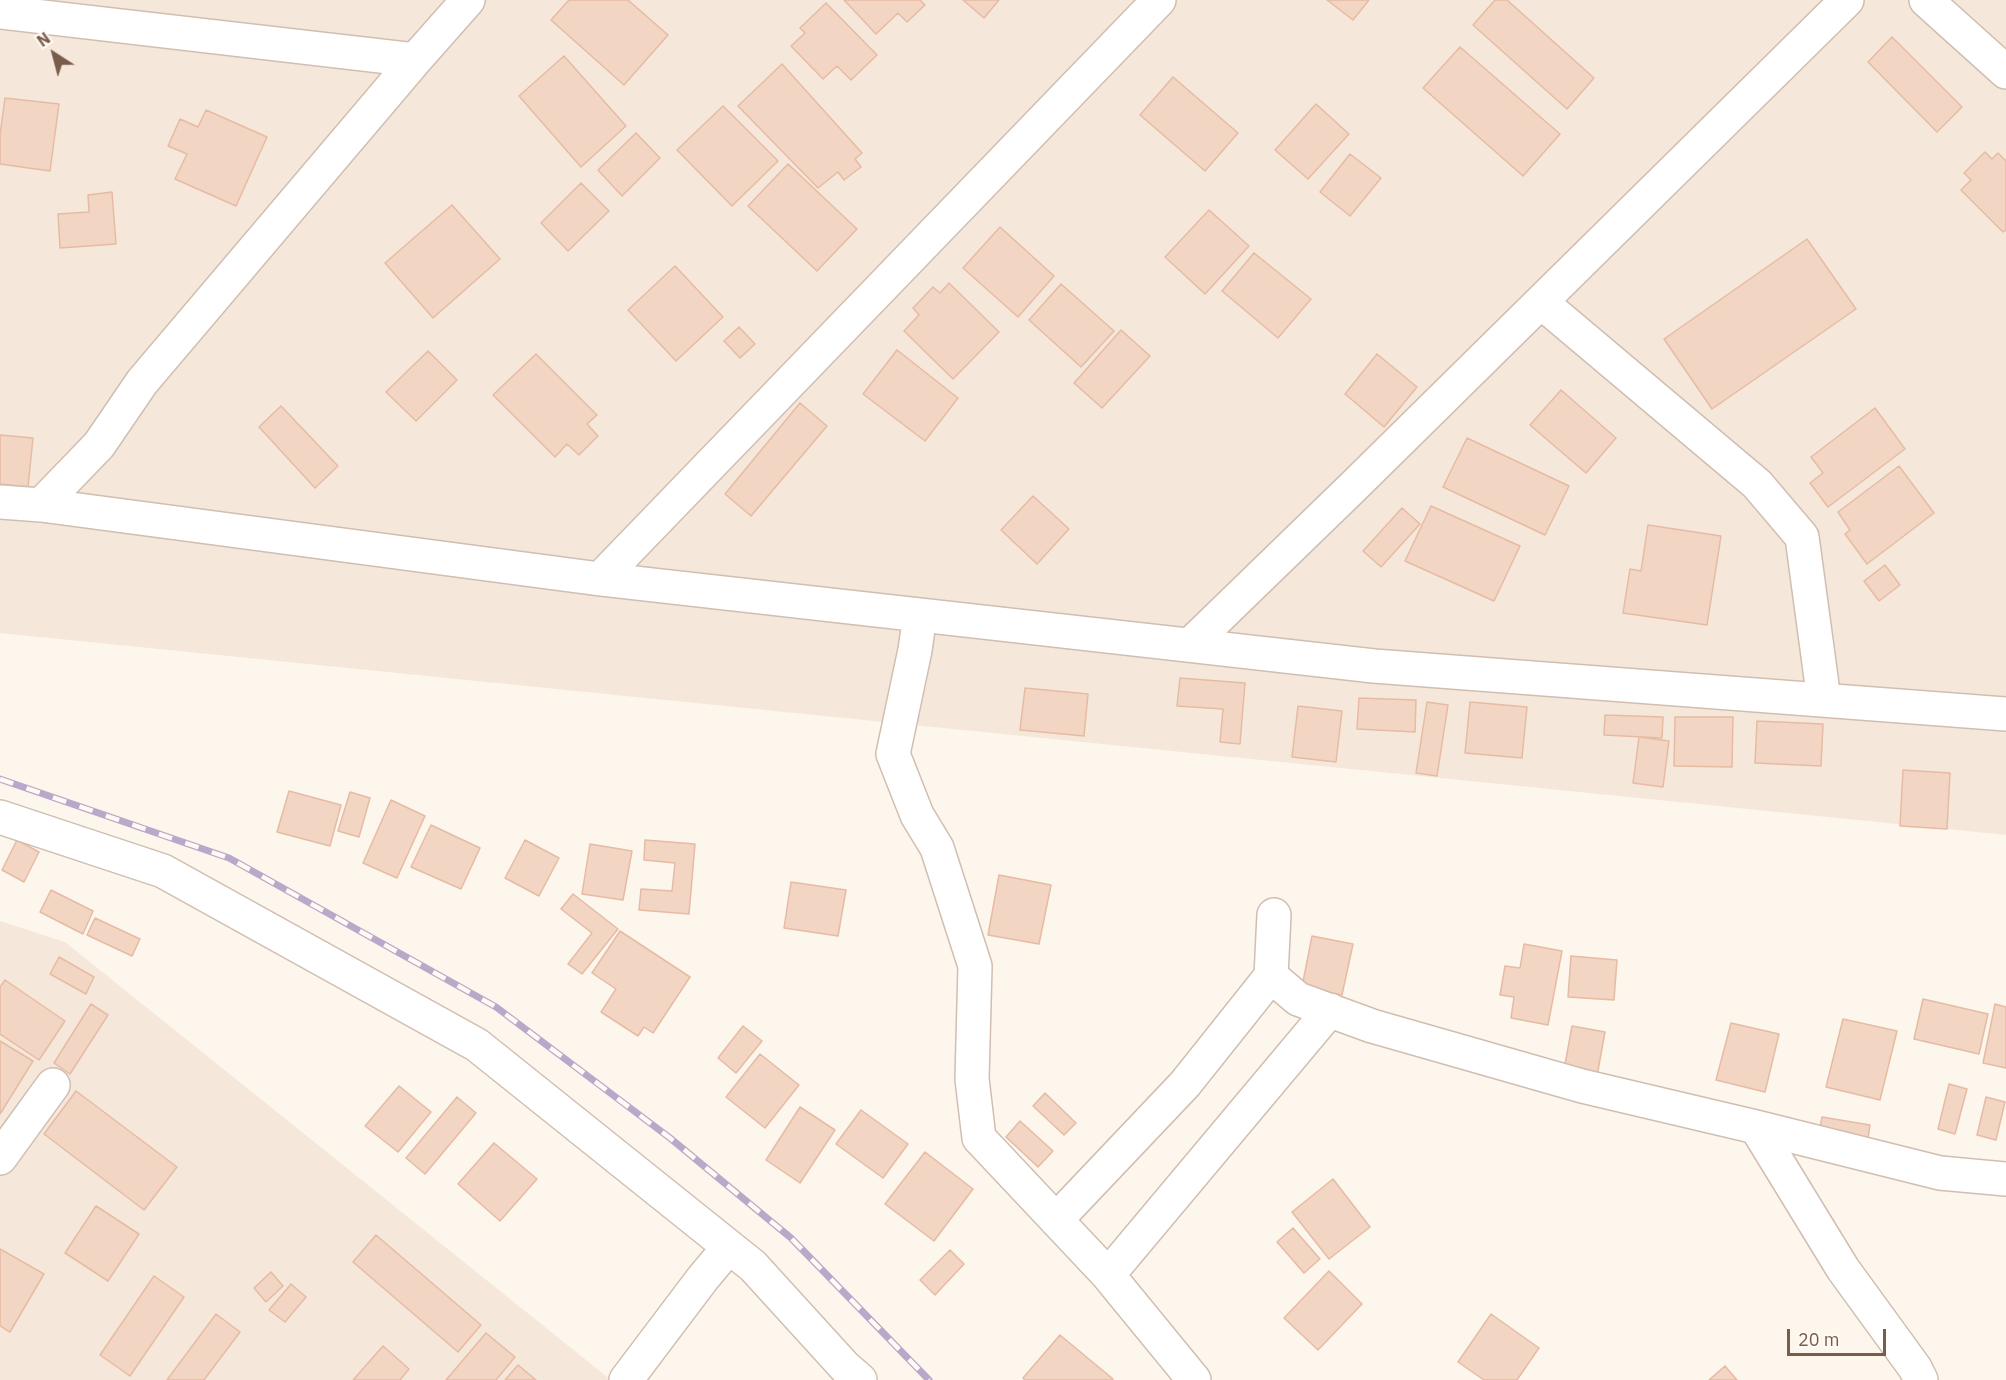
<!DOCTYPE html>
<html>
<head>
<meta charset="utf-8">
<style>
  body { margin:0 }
  #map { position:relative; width:2006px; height:1380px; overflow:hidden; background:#fdf6ec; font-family:"IBM Plex Sans",sans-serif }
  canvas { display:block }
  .north { position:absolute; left:24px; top:24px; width:60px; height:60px; -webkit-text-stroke:4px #fffaf3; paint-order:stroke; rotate:324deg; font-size:16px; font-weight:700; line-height:24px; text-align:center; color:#7a5c4d }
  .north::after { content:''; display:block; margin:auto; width:21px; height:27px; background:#7a5c4d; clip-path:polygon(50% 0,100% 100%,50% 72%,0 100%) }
  .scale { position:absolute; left:1787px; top:1329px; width:99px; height:27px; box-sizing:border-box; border:3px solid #7a5c4d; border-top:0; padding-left:8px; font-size:18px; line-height:21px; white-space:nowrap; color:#7a5c4d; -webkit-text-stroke:4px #fffaf3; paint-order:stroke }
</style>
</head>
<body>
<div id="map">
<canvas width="2006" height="1380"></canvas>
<div class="north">N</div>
<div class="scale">20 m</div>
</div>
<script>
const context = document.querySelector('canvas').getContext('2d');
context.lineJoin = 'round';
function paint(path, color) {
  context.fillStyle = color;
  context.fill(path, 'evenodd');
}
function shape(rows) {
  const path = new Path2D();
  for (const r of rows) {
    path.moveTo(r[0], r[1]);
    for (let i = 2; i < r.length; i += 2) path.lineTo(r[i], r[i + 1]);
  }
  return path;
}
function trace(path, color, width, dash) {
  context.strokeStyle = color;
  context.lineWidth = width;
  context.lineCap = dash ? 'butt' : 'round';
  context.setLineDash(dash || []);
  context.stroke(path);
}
const residential = shape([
  [0,0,2006,0,2006,835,0,633],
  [0,921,65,942,611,1380,0,1380]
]);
const building = shape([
  [569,0,628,0,668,35,624,85,551,20,569,0],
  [844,0,920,0,925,5,907,22,898,13,876,34,844,0],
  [963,0,999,0,984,18,963,0],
  [1327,0,1369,0,1353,20,1327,0],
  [1495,0,1507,0,1594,78,1567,109,1473,25,1495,0],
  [826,3,877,55,851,80,837,66,823,79,791,46,805,33,800,28,826,3],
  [1892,37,1962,107,1937,132,1868,62,1892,37],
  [1460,47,1560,134,1523,176,1423,88,1460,47],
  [564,56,626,126,581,167,519,96,564,56],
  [782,64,862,153,855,159,861,167,844,180,838,172,818,188,738,106,782,64],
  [1173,77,1238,133,1205,171,1140,115,1173,77],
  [5,98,59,104,50,171,0,164,0,135,5,98],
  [1316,104,1349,134,1308,179,1275,150,1316,104],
  [723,106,778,161,732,206,677,150,723,106],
  [206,110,267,137,236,206,175,179,187,154,168,146,180,119,198,127,206,110],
  [636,133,660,158,622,196,598,170,636,133],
  [1985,152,1992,159,1998,153,2006,161,2006,230,2003,232,1961,190,1971,180,1964,173,1985,152],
  [1350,154,1381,178,1350,216,1320,192,1350,154],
  [788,164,857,229,817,271,748,206,788,164],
  [581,183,609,211,568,251,541,223,581,183],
  [112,192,116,244,60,248,58,214,89,212,88,195,112,192],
  [452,205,500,259,433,318,385,263,452,205],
  [1209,210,1249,246,1205,294,1165,257,1209,210],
  [1000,227,1054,276,1018,317,963,268,1000,227],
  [1807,239,1856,309,1712,409,1664,339,1807,239],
  [1254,253,1311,299,1278,338,1222,291,1254,253],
  [675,266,723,317,676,361,628,310,675,266],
  [949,283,999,332,953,379,904,331,919,315,913,308,933,287,940,293,949,283],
  [1061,284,1114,331,1081,367,1029,320,1061,284],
  [739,327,755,344,740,358,724,341,739,327],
  [1121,330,1150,356,1102,408,1074,383,1121,330],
  [897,350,958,398,925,441,863,394,897,350],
  [428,351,457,380,416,421,386,392,428,351],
  [536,354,597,415,587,424,598,436,579,455,567,444,555,457,493,395,536,354],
  [1377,354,1417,387,1384,427,1345,394,1377,354],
  [1561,390,1616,438,1586,473,1530,425,1561,390],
  [800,403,827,426,751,516,725,494,800,403],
  [281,406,338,466,315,488,259,427,281,406],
  [1875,408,1905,449,1828,507,1810,483,1823,473,1811,457,1875,408],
  [0,435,33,438,28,487,0,484,0,435],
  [1467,438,1569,486,1545,535,1443,487,1467,438],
  [1899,466,1934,513,1867,564,1845,534,1850,530,1838,512,1899,466],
  [1033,496,1069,529,1037,564,1001,530,1033,496],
  [1431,506,1520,546,1494,601,1405,561,1431,506],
  [1402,508,1420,524,1381,567,1363,551,1402,508],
  [1648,525,1721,536,1707,625,1623,613,1630,569,1641,571,1648,525],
  [1885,565,1900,585,1879,601,1864,581,1885,565],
  [1180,678,1245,683,1240,744,1220,742,1223,709,1177,706,1180,678],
  [1025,688,1088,694,1084,736,1020,730,1025,688],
  [1359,698,1416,700,1415,732,1357,729,1359,698],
  [1427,702,1448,705,1437,776,1416,773,1427,702],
  [1470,702,1527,707,1522,758,1465,753,1470,702],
  [1298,706,1342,711,1336,762,1292,757,1298,706],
  [1605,715,1663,717,1662,738,1604,735,1605,715],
  [1675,717,1733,717,1732,767,1674,766,1675,717],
  [1757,721,1823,724,1821,766,1755,763,1757,721],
  [1639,737,1669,741,1663,787,1633,783,1639,737],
  [1903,770,1950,773,1947,829,1900,826,1903,770],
  [289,791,341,805,330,846,277,832,289,791],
  [350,792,370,798,359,837,338,831,350,792],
  [391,800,425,816,397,878,363,863,391,800],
  [431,825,480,848,461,889,411,867,431,825],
  [17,840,39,852,24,882,2,870,17,840],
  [525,840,559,858,539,896,505,878,525,840],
  [645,840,695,844,689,914,639,910,641,889,672,891,675,863,644,860,645,840],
  [590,844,632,851,623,900,582,894,590,844],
  [999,875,1051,885,1039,944,988,935,999,875],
  [791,882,846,890,838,936,784,928,791,882],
  [51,890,93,911,83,934,40,912,51,890],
  [573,894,618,929,582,974,568,964,592,933,561,909,573,894],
  [95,918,140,939,132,956,87,935,95,918],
  [620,931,690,977,653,1033,644,1027,638,1036,601,1012,616,989,592,973,620,931],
  [1312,936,1353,944,1342,995,1302,987,1312,936],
  [1524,944,1562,951,1548,1025,1511,1018,1514,997,1500,995,1505,966,1520,968,1524,944],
  [1571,956,1617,960,1614,1000,1568,997,1571,956],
  [59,957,94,977,86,994,50,974,59,957],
  [5,980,65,1021,39,1060,0,1034,0,987,5,980],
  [1923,999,1988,1014,1979,1054,1914,1039,1923,999],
  [91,1004,108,1015,70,1074,54,1063,91,1004],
  [1995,1004,2006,1007,2006,1068,1983,1063,1995,1004],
  [1843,1019,1897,1031,1880,1100,1826,1087,1843,1019],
  [1731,1023,1779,1034,1765,1092,1716,1080,1731,1023],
  [743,1026,762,1041,736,1073,718,1058,743,1026],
  [1572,1026,1605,1032,1597,1076,1564,1070,1572,1026],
  [0,1041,33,1061,0,1114,0,1041],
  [760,1054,799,1085,765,1128,726,1097,760,1054],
  [1949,1084,1967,1089,1955,1134,1938,1129,1949,1084],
  [399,1086,431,1112,398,1152,365,1126,399,1086],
  [76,1091,177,1167,144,1210,44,1134,76,1091],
  [1045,1093,1076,1123,1064,1135,1033,1106,1045,1093],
  [457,1097,476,1113,425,1174,406,1158,457,1097],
  [1986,1097,2005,1102,1996,1140,1977,1135,1986,1097],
  [800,1107,835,1130,800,1183,766,1160,800,1107],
  [861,1110,908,1144,883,1178,836,1144,861,1110],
  [1822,1117,1870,1125,1867,1146,1818,1138,1822,1117],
  [1020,1121,1053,1151,1038,1167,1006,1137,1020,1121],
  [494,1143,537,1179,500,1221,458,1184,494,1143],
  [925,1152,973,1189,934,1241,885,1204,925,1152],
  [1333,1179,1370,1227,1329,1259,1292,1212,1333,1179],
  [96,1206,139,1234,108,1281,65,1253,96,1206],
  [1293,1228,1320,1259,1304,1273,1277,1242,1293,1228],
  [376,1235,481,1325,458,1352,353,1262,376,1235],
  [0,1249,44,1274,10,1332,0,1326,0,1249],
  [950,1250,964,1264,935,1295,920,1280,950,1250],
  [1329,1271,1362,1304,1318,1350,1284,1318,1329,1271],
  [271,1272,283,1286,266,1302,254,1288,271,1272],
  [154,1276,184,1297,130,1376,100,1355,154,1276],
  [291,1284,306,1297,285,1322,269,1310,291,1284],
  [216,1314,240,1332,204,1380,167,1380,216,1314],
  [1491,1314,1539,1348,1517,1380,1484,1380,1458,1362,1491,1314],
  [486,1333,515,1357,496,1380,446,1380,486,1333],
  [1060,1335,1113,1379,1112,1380,1025,1380,1023,1378,1060,1335],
  [383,1346,409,1369,400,1380,353,1380,383,1346],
  [518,1365,536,1380,505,1380,518,1365],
  [1725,1366,1737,1380,1709,1380,1725,1366]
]);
const street = shape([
  [1926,0,2006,72],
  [0,12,415,60],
  [1541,302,1757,484,1802,537,1824,700],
  [0,502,41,505,600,579,1374,666,2006,714],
  [41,505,99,445,142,382,415,60,468,0],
  [600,579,1159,0],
  [920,615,915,650,893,754,917,815,937,848,975,966,972,1079,979,1138,1108,1275],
  [1190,645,1354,486,1847,0],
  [0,817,163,871,477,1045,753,1266,845,1367,860,1380],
  [1274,915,1271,976,1298,999,1372,1026,1582,1086,1756,1127,1940,1173,2006,1179],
  [1756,1127,1843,1269,1915,1368,1921,1380],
  [0,1158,53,1085],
  [1056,1220,1185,1084,1271,976],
  [626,1380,703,1278,729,1247],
  [1194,1380,1108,1275,1330,1010]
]);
const rail = shape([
  [0,779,229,858,496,1007,670,1138,791,1238,929,1380]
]);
paint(residential, '#f5e8da');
paint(building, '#f3d5c3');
trace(building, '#e6bba3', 1.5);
trace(street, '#d1beb0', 36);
trace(street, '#fff', 33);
trace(rail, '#b9a8c9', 7);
trace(rail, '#fffaf3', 4.5, [14]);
</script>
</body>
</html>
